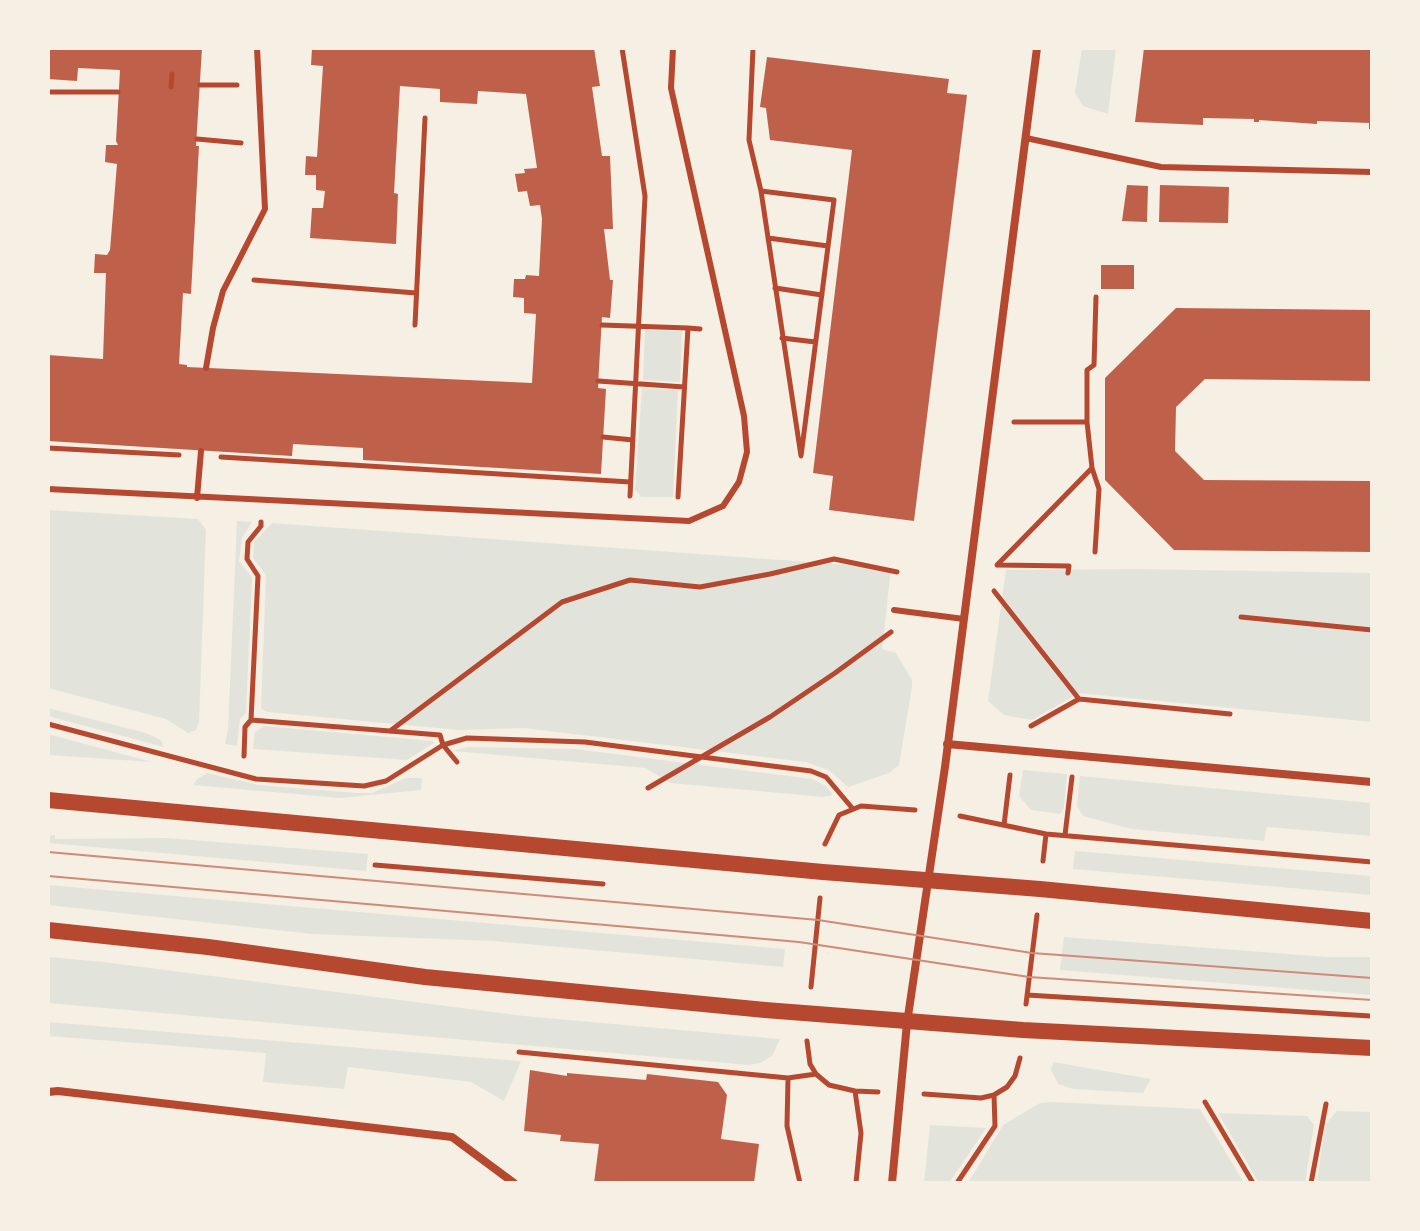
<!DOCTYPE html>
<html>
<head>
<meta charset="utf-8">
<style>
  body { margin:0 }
  #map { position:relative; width:1420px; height:1231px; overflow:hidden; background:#f6efe4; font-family:"Exo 2",sans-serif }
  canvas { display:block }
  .frame { position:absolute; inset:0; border:50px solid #f6efe4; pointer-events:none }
</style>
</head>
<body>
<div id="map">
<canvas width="1420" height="1231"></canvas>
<div class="frame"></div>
</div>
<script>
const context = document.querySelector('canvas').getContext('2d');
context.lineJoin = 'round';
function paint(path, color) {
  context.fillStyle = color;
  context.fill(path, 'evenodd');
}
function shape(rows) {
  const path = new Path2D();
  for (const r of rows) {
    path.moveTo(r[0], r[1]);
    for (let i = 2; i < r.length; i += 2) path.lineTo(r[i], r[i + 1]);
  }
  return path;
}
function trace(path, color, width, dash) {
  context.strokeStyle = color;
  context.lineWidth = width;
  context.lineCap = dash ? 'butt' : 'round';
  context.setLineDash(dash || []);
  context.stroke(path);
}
const green = shape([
  [1082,48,1116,48,1108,114,1083,106,1075,93],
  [645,329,682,331,680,382,643,380],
  [642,388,678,390,673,497,641,497,635,489],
  [48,510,198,519,206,530,199,722,196,730,188,733,166,719,48,688],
  [237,521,252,522,242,538,239,561,252,577,246,713,240,719,237,746,225,744,228,730],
  [272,523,891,568,882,649,896,653,912,680,912,687,899,765,889,773,848,787,829,770,805,762,524,728,459,730,268,712,261,709,266,575,253,558,254,542],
  [1140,569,1372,573,1372,722,1079,693,1032,720,1004,715,988,701,1006,570],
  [48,708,146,733,161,740,164,747,48,716],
  [264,726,433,741,434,743,407,760,253,749,255,732],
  [48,734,152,762,48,755],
  [467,747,575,749,812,779,826,786,833,795,823,797,671,783,645,768,453,751],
  [1023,770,1067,774,1064,808,1060,814,1031,810,1019,796],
  [207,773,259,785,356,793,372,793,406,778,422,778,421,790,340,798,193,785,197,779],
  [1080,776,1372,803,1372,836,1267,827,1264,841,1131,829,1083,816,1077,806],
  [55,835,55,839,166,838,368,854,366,871,48,843,48,836],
  [1075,851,1372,876,1372,895,1073,869],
  [48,885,785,949,783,967,493,941,312,934,48,905],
  [1064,937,1327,957,1372,957,1372,995,1060,970],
  [48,957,103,962,524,1016,780,1039,772,1056,760,1063,749,1065,48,1003],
  [48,1022,519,1061,521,1061,504,1101,471,1082,348,1067,344,1089,263,1082,266,1053,48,1036],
  [1053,1062,1151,1079,1143,1093,1073,1089,1058,1084,1051,1070],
  [1053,1102,1200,1109,1244,1183,968,1183,1003,1125,1040,1103],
  [1337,1111,1372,1112,1372,1183,1317,1183,1325,1125],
  [1218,1113,1307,1116,1314,1125,1305,1183,1259,1183],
  [930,1125,986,1128,949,1183,924,1183]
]);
const building = shape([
  [48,48,202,48,196,146,199,146,191,294,183,293,179,364,187,365,187,367,532,383,536,314,524,313,524,298,513,297,514,279,525,279,526,275,539,276,542,219,540,205,530,206,527,191,518,192,515,174,525,173,524,169,537,168,526,94,478,91,477,104,440,102,440,89,400,86,394,193,398,194,396,244,310,238,312,208,323,208,325,191,316,190,316,175,305,175,306,156,317,157,323,66,311,65,312,48,594,48,600,86,592,87,602,156,610,156,613,229,604,229,610,280,613,280,610,318,602,317,599,368,598,388,606,389,601,474,363,460,363,448,293,444,292,456,48,441,48,355,103,359,106,273,94,273,95,254,107,255,110,250,117,164,105,162,106,145,118,145,116,141,120,70,78,68,77,81,48,79],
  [1144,48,1372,48,1372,129,1369,129,1369,123,1317,121,1317,124,1259,120,1259,122,1254,122,1254,119,1203,118,1203,125,1135,122],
  [767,57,949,79,947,93,967,95,914,521,829,510,833,476,813,473,852,150,770,140,766,108,760,107],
  [1127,185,1148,186,1147,222,1122,221],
  [1160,185,1229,187,1228,223,1159,222],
  [1101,265,1134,265,1134,289,1101,289],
  [1176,308,1372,310,1372,381,1205,379,1176,407,1175,451,1204,480,1372,481,1372,552,1174,550,1105,480,1105,378],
  [530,1070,567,1076,567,1073,646,1080,647,1074,718,1082,727,1095,721,1139,759,1144,754,1183,594,1183,599,1144,560,1141,561,1135,524,1131]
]);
const path = shape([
  [622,48,645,196,630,496],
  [753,48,749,140,761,191,801,456,834,200,761,191],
  [200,85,237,85],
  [171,87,172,74],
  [48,92,118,92],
  [197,139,241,143],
  [768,238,828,246],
  [254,280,416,293],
  [775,288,822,295],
  [415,325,425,118],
  [602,325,688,328],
  [782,338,815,342],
  [598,381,684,387],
  [1014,422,1087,422],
  [603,437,633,440],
  [48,448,179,455],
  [221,457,630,482],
  [678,497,688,328,700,329],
  [1095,552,1099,489,1092,468,1087,422,1087,370,1094,365,1096,297],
  [997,565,1092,468],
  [998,565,1069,566,1068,573],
  [994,591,1079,699],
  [1241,617,1372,630],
  [251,720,440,735,443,745,457,762],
  [48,724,256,779,364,786,386,781,443,745,467,738,585,742,811,771,826,777,853,809],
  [1031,726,1079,699,1230,714],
  [390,731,562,602,630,580,700,587,770,574,834,559,897,572],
  [244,756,245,727,251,720,258,576,247,559,248,542,261,526,261,522],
  [648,788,770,717,835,673,891,632],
  [960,816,1046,834,1372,862],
  [1004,825,1010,775],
  [1065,835,1072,777],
  [825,844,839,815,861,806,915,810],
  [1043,861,1046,834],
  [375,865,603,884],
  [811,987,820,898],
  [1027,995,1370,1016],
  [1026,1004,1037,915],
  [807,1041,810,1064,816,1074,829,1085,855,1091,878,1092],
  [519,1052,788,1078,816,1074],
  [788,1078,787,1126,800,1183],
  [855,1091,861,1133,856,1183],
  [924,1094,981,1098,994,1095,1007,1087,1015,1076,1020,1058],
  [1205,1102,1253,1183],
  [957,1183,995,1126,994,1095],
  [1311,1183,1326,1104]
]);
const service = shape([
  [1026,138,1161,167,1372,172],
  [206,368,213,328,223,291,265,209,257,48],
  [48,489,689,521,723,506,739,482,747,452,744,416,671,88,673,48],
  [197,498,201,451],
  [894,610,964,619]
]);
const minor = shape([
  [947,744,1372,782],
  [48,1092,58,1091,452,1137,514,1183],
  [892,1183,907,1023,945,767,1037,48]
]);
const secondary = shape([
  [48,800,823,872,1040,889,1372,921],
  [48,930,208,947,425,977,765,1010,1023,1030,1372,1048]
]);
const tram = shape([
  [48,852,818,920,1032,953,1372,978],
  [48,876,799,942,1029,977,1372,1000]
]);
paint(green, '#e2e4dc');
paint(building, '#bf614a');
trace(path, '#b5482f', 5);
trace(service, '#b5482f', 6);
trace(minor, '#b5482f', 8);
trace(secondary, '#b5482f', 16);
trace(tram, '#cf8b77', 2);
</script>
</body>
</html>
